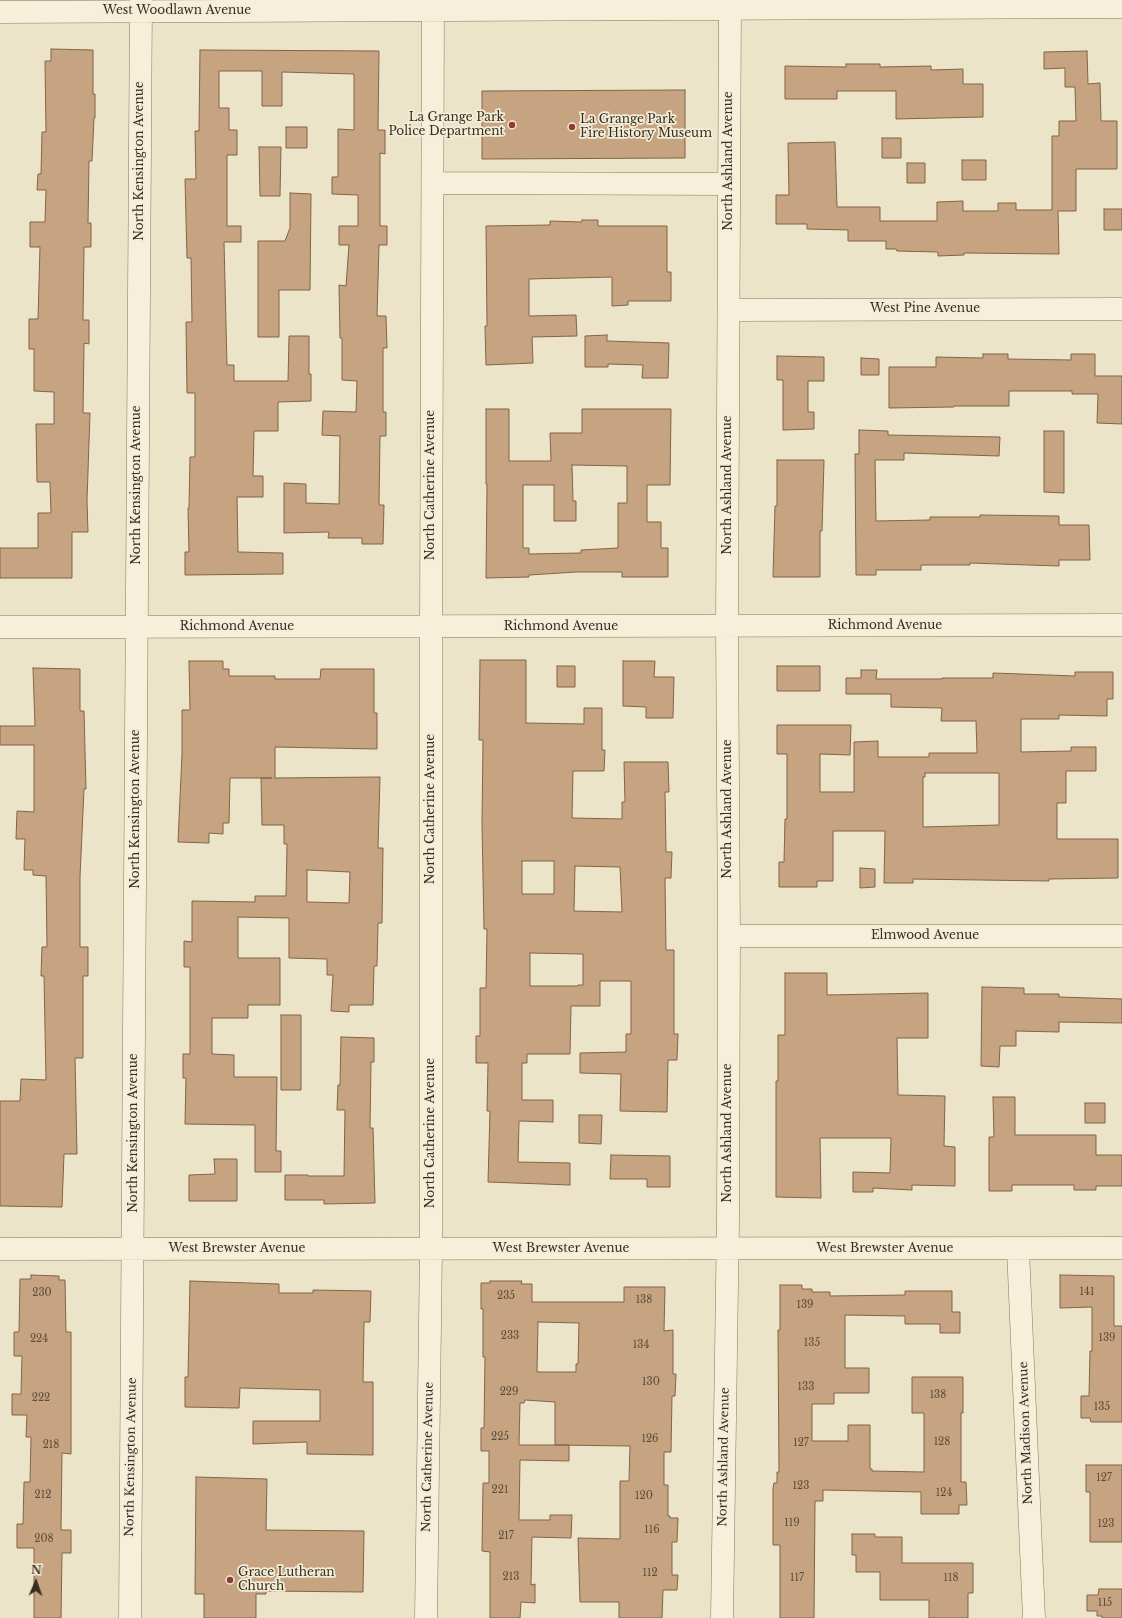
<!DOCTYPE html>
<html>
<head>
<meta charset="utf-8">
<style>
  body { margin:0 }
  #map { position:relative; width:1122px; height:1618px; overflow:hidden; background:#ebe4c8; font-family:"Libre Baskerville",serif }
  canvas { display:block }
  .north { position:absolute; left:16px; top:1562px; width:40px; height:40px; -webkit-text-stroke:3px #f3edd7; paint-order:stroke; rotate:2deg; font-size:11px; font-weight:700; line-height:16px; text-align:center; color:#372e21 }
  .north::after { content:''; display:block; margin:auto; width:14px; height:18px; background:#372e21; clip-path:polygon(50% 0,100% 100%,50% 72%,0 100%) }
</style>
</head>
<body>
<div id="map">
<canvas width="1122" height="1618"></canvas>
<div class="north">N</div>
</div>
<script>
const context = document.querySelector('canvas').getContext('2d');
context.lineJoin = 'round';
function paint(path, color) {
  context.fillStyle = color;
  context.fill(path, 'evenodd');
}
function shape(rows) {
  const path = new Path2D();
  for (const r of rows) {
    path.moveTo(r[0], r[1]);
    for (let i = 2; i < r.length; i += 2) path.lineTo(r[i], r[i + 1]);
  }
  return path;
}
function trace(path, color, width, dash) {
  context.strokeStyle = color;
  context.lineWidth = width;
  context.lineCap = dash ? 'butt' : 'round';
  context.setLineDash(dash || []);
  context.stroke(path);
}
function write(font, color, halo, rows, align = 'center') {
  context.font = font + ' "Libre Baskerville",serif';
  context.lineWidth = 3.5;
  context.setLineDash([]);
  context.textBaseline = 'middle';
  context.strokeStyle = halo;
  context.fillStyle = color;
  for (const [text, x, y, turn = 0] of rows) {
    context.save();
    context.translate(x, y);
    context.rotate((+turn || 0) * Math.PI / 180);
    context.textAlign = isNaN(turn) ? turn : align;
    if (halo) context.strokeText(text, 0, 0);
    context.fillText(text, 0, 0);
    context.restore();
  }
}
const building = shape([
  [51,49,93,50,93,94,95,94,95,118,94,118,92,161,89,161,88,223,91,223,91,247,84,247,83,320,89,320,89,344,84,343,83,413,90,413,87,501,88,532,72,532,72,578,0,578,0,548,38,548,38,513,51,513,50,482,37,482,36,424,54,424,54,392,34,391,34,349,29,349,29,319,38,319,40,247,30,247,30,222,45,222,46,190,37,190,38,174,41,174,42,132,46,132,45,61,51,61,51,49],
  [200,50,379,51,378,130,385,130,385,154,380,153,380,226,387,226,387,245,379,245,377,316,386,316,387,348,383,348,383,412,386,412,386,436,380,436,379,505,384,505,383,544,362,544,362,538,328,538,329,532,284,533,284,483,306,484,306,503,339,504,340,436,322,435,323,411,356,412,357,381,342,380,342,338,340,338,339,285,346,286,349,245,339,245,339,226,358,226,358,195,332,194,332,177,338,177,338,129,354,130,354,74,282,72,282,106,262,106,262,71,219,71,219,108,229,108,229,130,237,130,237,155,227,155,227,226,241,226,241,242,224,242,227,365,234,365,234,381,288,381,289,336,309,336,309,374,311,374,311,401,278,402,278,431,254,431,253,476,263,476,263,497,237,497,238,552,283,553,283,574,185,575,185,552,189,552,188,508,189,508,190,457,195,457,195,393,187,393,186,322,192,322,191,258,187,258,185,179,196,179,195,131,199,131,200,50],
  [1087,51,1088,84,1100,83,1101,121,1117,121,1117,169,1076,169,1076,211,1058,211,1059,254,964,253,964,255,938,256,938,252,897,251,896,249,886,249,886,241,848,241,848,230,807,229,807,224,776,224,776,195,789,195,788,143,835,142,837,207,880,207,880,221,937,221,937,202,963,201,963,211,998,211,998,203,1016,203,1016,210,1052,210,1052,136,1059,136,1059,121,1076,121,1075,87,1065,87,1065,68,1044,69,1044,52,1087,51],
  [846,64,880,64,880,67,931,66,931,70,963,69,963,84,983,84,983,117,896,119,896,91,837,91,837,99,785,99,785,66,846,67,846,64],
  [685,90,685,158,482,159,482,91,685,90],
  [286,127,307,127,307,148,286,148,286,127],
  [882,138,901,138,901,158,882,158,882,138],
  [259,147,281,147,280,196,260,196,259,147],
  [962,160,986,160,986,180,962,180,962,160],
  [907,163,925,163,925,183,907,183,907,163],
  [290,193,311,194,310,290,279,290,279,337,258,337,258,241,285,241,290,228,290,193],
  [1104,209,1122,209,1122,230,1104,230,1104,209],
  [582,220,598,220,598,226,667,226,667,272,671,272,671,301,628,301,628,305,612,306,612,277,529,279,529,316,576,315,577,336,532,337,533,363,486,365,485,326,487,326,486,226,550,225,550,221,582,222,582,220],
  [607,335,607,341,669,343,668,378,642,378,643,365,608,364,608,367,585,367,585,336,607,335],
  [983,354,1008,354,1008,359,1071,360,1071,354,1095,354,1095,376,1122,376,1122,424,1097,423,1098,394,1072,394,1072,391,1009,391,1009,406,954,406,954,407,889,408,889,367,936,367,936,357,983,358,983,354],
  [777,356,824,357,824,381,808,381,808,412,814,412,814,429,783,430,783,380,777,380,777,356],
  [861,358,879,359,879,375,861,375,861,358],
  [486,409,509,409,509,461,551,461,550,433,582,433,582,409,671,409,670,485,647,485,647,522,661,522,661,548,668,548,668,577,622,577,622,572,576,572,529,575,529,577,486,578,487,484,486,484,486,409],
  [572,465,627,466,627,503,618,503,618,548,581,550,581,553,529,554,529,548,523,548,523,485,554,485,554,521,576,521,576,501,573,501,572,465],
  [859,430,888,431,888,435,1000,437,999,456,904,453,904,460,875,460,876,521,930,520,930,517,980,517,980,515,1059,516,1059,525,1089,525,1090,560,1059,560,1059,566,970,563,970,565,921,565,921,570,876,570,876,575,856,575,855,454,859,454,859,430],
  [1044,431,1064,431,1064,493,1044,492,1044,431],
  [777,460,824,460,822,531,820,531,820,577,773,577,775,506,777,506,777,460],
  [480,660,526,660,526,723,584,724,584,708,602,708,602,750,605,750,604,771,573,771,572,818,622,819,622,802,625,802,624,762,668,762,669,792,665,792,666,852,672,852,671,878,665,878,666,950,674,950,674,1034,678,1034,677,1060,668,1060,667,1112,620,1111,621,1074,580,1073,580,1053,626,1052,626,1034,631,1034,631,981,600,981,600,1006,571,1006,570,1054,527,1054,527,1063,522,1063,522,1100,553,1100,553,1122,519,1121,518,1162,570,1163,570,1185,488,1182,490,1111,487,1111,488,1063,476,1063,476,1036,480,1036,480,988,486,988,487,929,484,929,482,824,483,740,479,740,480,660],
  [522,861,554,861,554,894,522,894,522,861],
  [575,866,620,867,622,912,574,911,575,866],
  [530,953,583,954,583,985,578,985,578,986,530,986,530,953],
  [189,661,223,661,223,669,229,669,229,676,275,676,275,679,320,679,321,669,374,669,374,713,377,713,377,749,275,747,275,778,380,777,378,848,383,848,382,923,378,923,377,966,374,966,373,1005,349,1005,349,1012,331,1011,333,975,327,975,327,959,289,958,289,918,238,917,238,958,280,958,280,1005,248,1005,248,1018,212,1018,212,1054,234,1055,234,1077,277,1077,276,1151,281,1151,281,1172,255,1172,255,1125,185,1124,186,1078,183,1078,183,1054,190,1054,190,967,184,967,184,941,192,942,192,901,255,902,255,896,286,896,287,844,284,844,284,825,262,825,261,778,272,778,230,778,229,823,223,823,223,834,209,833,209,843,178,842,182,754,182,710,190,710,189,661],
  [307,870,350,872,349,903,307,902,307,870],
  [623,661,655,661,654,677,674,677,673,718,646,718,646,707,623,706,623,661],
  [557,666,575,666,575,687,557,687,557,666],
  [777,666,820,666,820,691,777,691,777,666],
  [33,668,80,669,80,711,84,711,86,789,84,789,80,877,80,947,88,947,88,976,83,976,83,1058,75,1058,77,1154,64,1154,62,1207,0,1206,0,1101,20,1101,21,1079,46,1080,44,976,41,976,42,947,47,947,46,876,33,875,33,870,24,870,25,839,16,839,17,811,34,812,34,745,0,745,0,726,35,726,33,668],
  [861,670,877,670,876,679,942,679,942,678,993,678,993,673,1075,676,1075,672,1113,672,1113,699,1107,699,1107,716,1059,715,1059,719,1021,719,1021,752,1071,751,1071,747,1096,747,1096,771,1066,771,1066,803,1057,803,1057,839,1118,839,1118,878,1049,879,1049,881,913,879,913,883,884,883,885,831,833,831,833,881,817,881,817,887,779,887,779,862,784,862,785,819,787,819,787,754,777,754,777,725,851,725,850,755,820,754,820,792,854,792,854,742,878,741,878,757,929,757,929,753,977,753,976,721,941,721,942,708,891,707,891,694,846,694,846,678,861,678,861,670],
  [925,773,999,773,999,825,923,827,923,777,925,777,925,773],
  [860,868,875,869,875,887,860,888,860,868],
  [785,973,827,973,827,995,928,993,928,1038,897,1038,898,1095,945,1096,944,1146,955,1147,955,1186,912,1185,912,1190,873,1188,873,1192,853,1192,853,1172,890,1173,891,1138,820,1138,821,1198,776,1197,776,1081,778,1081,778,1035,785,1035,785,973],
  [982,987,1024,988,1024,994,1059,994,1059,997,1122,999,1122,1023,1059,1022,1059,1032,1016,1031,1016,1046,1000,1046,999,1067,981,1066,982,987],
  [281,1015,301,1015,301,1090,281,1090,281,1015],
  [341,1037,374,1038,374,1062,371,1062,370,1128,373,1128,375,1203,324,1204,324,1200,285,1200,285,1175,308,1175,308,1176,344,1176,345,1110,337,1110,338,1085,340,1085,341,1037],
  [993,1097,1015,1097,1015,1135,1096,1135,1096,1155,1122,1155,1122,1186,1096,1186,1096,1190,1074,1190,1074,1185,1012,1185,1012,1191,989,1191,989,1137,994,1137,993,1097],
  [1085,1103,1105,1103,1105,1123,1085,1123,1085,1103],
  [579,1115,602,1115,601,1144,579,1143,579,1115],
  [611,1155,670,1156,670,1187,647,1187,647,1179,610,1179,611,1155],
  [214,1159,237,1159,237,1201,189,1201,189,1175,215,1174,214,1159],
  [31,1275,59,1276,59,1280,65,1280,66,1332,71,1332,71,1454,62,1453,61,1530,71,1530,71,1553,62,1553,61,1618,34,1618,34,1548,17,1548,17,1524,23,1524,24,1482,30,1482,31,1437,26,1437,27,1415,12,1415,12,1394,21,1394,22,1356,14,1356,14,1332,19,1332,20,1279,31,1279,31,1275],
  [1060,1275,1114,1276,1114,1326,1122,1326,1122,1422,1091,1422,1090,1418,1081,1418,1081,1396,1089,1396,1090,1351,1092,1351,1092,1307,1060,1308,1060,1275],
  [190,1281,279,1284,279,1293,313,1293,313,1290,371,1291,370,1322,364,1322,363,1382,373,1382,373,1455,307,1454,307,1442,253,1444,253,1421,320,1421,320,1390,240,1388,239,1408,185,1407,185,1377,188,1377,190,1281],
  [490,1281,522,1281,521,1284,532,1284,532,1302,624,1302,624,1287,665,1287,664,1331,673,1330,673,1374,676,1374,675,1396,672,1396,671,1452,664,1452,664,1485,668,1485,668,1516,670,1516,670,1518,678,1518,677,1542,672,1542,672,1575,678,1575,677,1590,663,1590,662,1618,619,1618,619,1602,580,1602,578,1538,620,1539,620,1481,629,1481,630,1446,555,1445,555,1402,525,1400,524,1403,520,1403,519,1445,569,1445,569,1461,520,1460,519,1520,550,1520,550,1515,572,1515,571,1538,532,1537,531,1585,535,1584,535,1603,521,1602,520,1618,490,1618,490,1552,482,1551,483,1483,489,1483,489,1451,481,1451,481,1428,484,1428,485,1357,483,1357,483,1309,481,1309,481,1283,490,1283,490,1281],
  [538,1322,579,1323,578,1364,576,1364,576,1372,537,1372,538,1322],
  [780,1285,802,1285,802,1289,812,1289,812,1292,830,1292,830,1296,905,1295,905,1291,952,1291,952,1312,960,1312,960,1333,940,1333,940,1324,905,1324,905,1316,845,1315,845,1368,869,1368,869,1393,834,1393,834,1404,812,1404,812,1441,848,1441,848,1425,870,1425,870,1469,872,1469,872,1471,924,1472,924,1413,912,1413,912,1377,963,1377,963,1413,961,1413,961,1482,966,1482,967,1505,959,1505,959,1514,921,1514,921,1492,823,1490,823,1501,815,1501,814,1618,780,1618,780,1545,773,1545,773,1488,774,1483,777,1483,777,1472,779,1472,778,1330,780,1330,780,1285],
  [1086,1465,1122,1465,1122,1542,1090,1542,1090,1492,1086,1492,1086,1465],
  [196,1477,267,1479,266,1530,364,1531,363,1592,266,1591,266,1594,256,1594,256,1618,204,1618,204,1594,195,1594,196,1477],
  [852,1534,875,1534,875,1537,902,1537,902,1563,973,1563,973,1593,968,1593,968,1618,929,1618,929,1600,880,1600,880,1572,856,1572,856,1555,852,1555,852,1534],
  [1099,1589,1122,1589,1122,1618,1102,1618,1102,1616,1097,1616,1097,1611,1087,1611,1087,1595,1098,1595,1099,1589]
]);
const minor = shape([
  [0,12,1122,7],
  [433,183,729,184],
  [729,310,1122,309],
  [0,627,1122,625],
  [729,936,1122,936],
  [0,1249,1122,1248],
  [1018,1249,1034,1618],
  [130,1618,141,0],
  [426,1618,431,1249,431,628,433,0],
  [722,1618,728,1220,729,936,727,626,730,0]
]);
const markers = [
  [512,125,4,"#903b33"],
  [572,127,4,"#903b33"],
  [230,1580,4,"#903b33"]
];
const numberNames = [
  ["141",1087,1292],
  ["230",42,1293],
  ["235",506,1296],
  ["138",644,1300],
  ["139",805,1305],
  ["233",510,1336],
  ["139",1107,1338],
  ["224",39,1339],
  ["135",812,1343],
  ["134",641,1345],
  ["130",651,1382],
  ["133",806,1387],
  ["229",509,1392],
  ["138",938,1395],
  ["222",41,1398],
  ["135",1102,1407],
  ["225",500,1437],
  ["126",650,1439],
  ["128",942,1442],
  ["127",801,1443],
  ["218",51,1445],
  ["127",1104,1478],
  ["123",801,1486],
  ["221",500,1490],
  ["124",944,1493],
  ["212",43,1495],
  ["120",644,1496],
  ["119",792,1523],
  ["123",1106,1524],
  ["116",652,1530],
  ["217",506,1536],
  ["208",44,1539],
  ["112",650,1573],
  ["213",511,1577],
  ["117",797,1578],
  ["118",951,1578],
  ["115",1105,1603]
];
const streetNames = [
  ["West Woodlawn Avenue",177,11],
  ["North Kensington Avenue",140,161,-90],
  ["North Ashland Avenue",729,161,-90],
  ["West Pine Avenue",925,309],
  ["North Kensington Avenue",137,485,-90],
  ["North Catherine Avenue",431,485,-90],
  ["North Ashland Avenue",728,485,-90],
  ["Richmond Avenue",885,626],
  ["Richmond Avenue",237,627],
  ["Richmond Avenue",561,627],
  ["North Kensington Avenue",136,809,-90],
  ["North Catherine Avenue",431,809,-90],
  ["North Ashland Avenue",728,809,-90],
  ["Elmwood Avenue",925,936],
  ["North Kensington Avenue",134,1133,-90],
  ["North Catherine Avenue",431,1133,-90],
  ["North Ashland Avenue",728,1133,-90],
  ["West Brewster Avenue",237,1249],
  ["West Brewster Avenue",561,1249],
  ["West Brewster Avenue",885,1249],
  ["North Madison Avenue",1026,1433,-92],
  ["North Kensington Avenue",131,1457,-89],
  ["North Catherine Avenue",428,1457,-89],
  ["North Ashland Avenue",724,1457,-89]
];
const poiNames = [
  ["La Grange Park",504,118,"right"],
  ["Police Department",504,132,"right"],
  ["La Grange Park",580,120],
  ["Fire History Museum",580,134],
  ["Grace Lutheran",238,1573],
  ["Church",238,1587]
];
paint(building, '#c6a481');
trace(building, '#836346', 1);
trace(minor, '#86775e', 23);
trace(minor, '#f6f0db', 22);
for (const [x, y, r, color] of markers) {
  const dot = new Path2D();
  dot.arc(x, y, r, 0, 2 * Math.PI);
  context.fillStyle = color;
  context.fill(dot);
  trace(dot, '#f3edd7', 1.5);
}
write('10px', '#5b4c39', null, numberNames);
write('12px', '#372e21', '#f3edd7', streetNames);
write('12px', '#372e21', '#f3edd7', poiNames, 'left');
</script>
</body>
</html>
